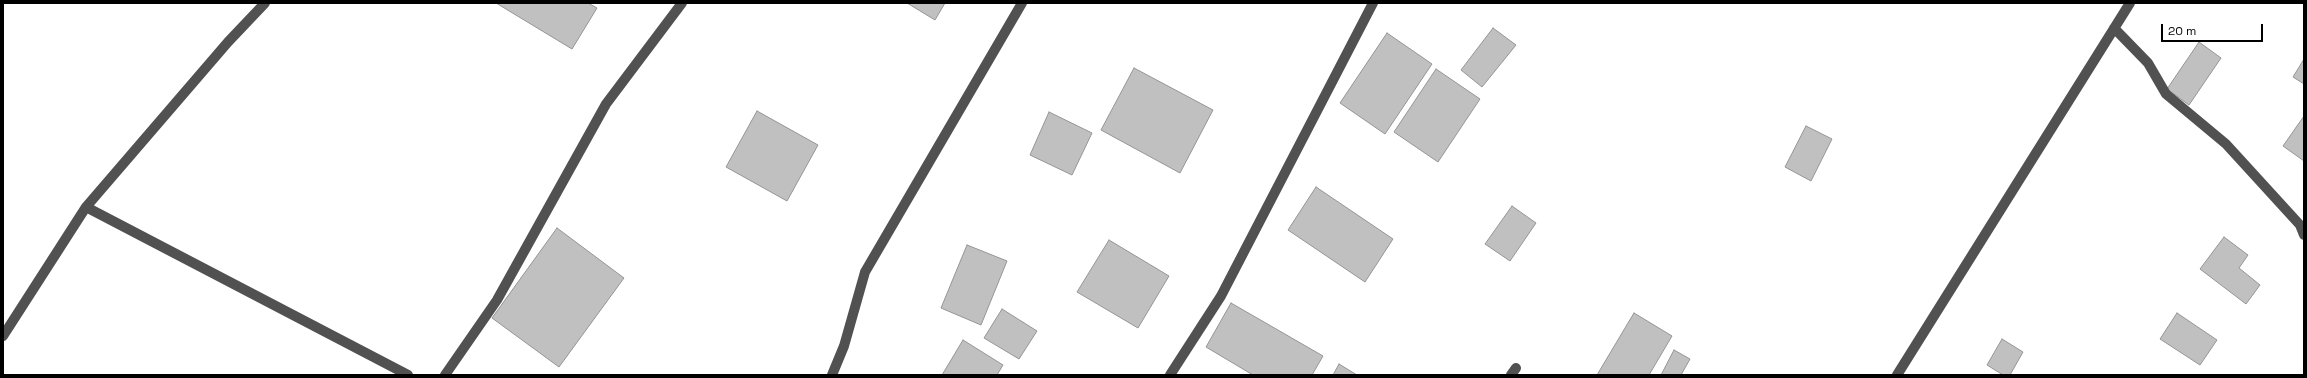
<!DOCTYPE html>
<html>
<head>
<meta charset="utf-8">
<style>
  body { margin:0 }
  #map { position:relative; width:2307px; height:378px; overflow:hidden; background:#fff; font-family:"Space Grotesk",sans-serif }
  canvas { display:block }
  .frame { position:absolute; inset:0; border:4px solid #000; pointer-events:none }
  .scale { position:absolute; left:2161px; top:24px; width:102px; height:18px; box-sizing:border-box; border:2px solid #000; border-top:0; padding-left:5px; font-size:12px; line-height:14px; white-space:nowrap; color:#000; -webkit-text-stroke:3px #fff; paint-order:stroke }
</style>
</head>
<body>
<div id="map">
<canvas width="2307" height="378"></canvas>
<div class="frame"></div>
<div class="scale">20 m</div>
</div>
<script>
const context = document.querySelector('canvas').getContext('2d');
context.lineJoin = 'round';
function paint(path, color) {
  context.fillStyle = color;
  context.fill(path, 'evenodd');
}
function shape(rows) {
  const path = new Path2D();
  for (const r of rows) {
    path.moveTo(r[0], r[1]);
    for (let i = 2; i < r.length; i += 2) path.lineTo(r[i], r[i + 1]);
  }
  return path;
}
function trace(path, color, width, dash) {
  context.strokeStyle = color;
  context.lineWidth = width;
  context.lineCap = dash ? 'butt' : 'round';
  context.setLineDash(dash || []);
  context.stroke(path);
}
const building = shape([
  [496,3,588,3,597,8,572,49,496,3],
  [907,3,945,3,935,20,907,3],
  [1493,28,1516,45,1482,87,1461,70,1493,28],
  [1387,33,1432,64,1385,134,1340,103,1387,33],
  [2199,42,2221,58,2189,105,2167,89,2199,42],
  [2304,59,2304,84,2293,77,2304,59],
  [1134,68,1213,110,1180,173,1101,130,1134,68],
  [1436,69,1480,99,1438,162,1394,132,1436,69],
  [757,111,818,145,787,201,726,167,757,111],
  [1049,112,1092,133,1072,175,1030,155,1049,112],
  [2304,116,2304,161,2283,146,2304,116],
  [1806,126,1832,139,1811,181,1785,167,1806,126],
  [1316,187,1393,239,1365,282,1288,230,1316,187],
  [1512,206,1536,223,1510,261,1485,244,1512,206],
  [557,228,624,278,559,367,492,318,557,228],
  [2224,237,2248,255,2239,268,2260,285,2246,304,2200,269,2224,237],
  [1109,240,1169,276,1138,328,1077,292,1109,240],
  [967,245,1007,261,981,325,941,308,967,245],
  [1231,303,1323,356,1312,375,1253,375,1206,347,1231,303],
  [1002,309,1037,331,1019,359,984,338,1002,309],
  [1634,313,1672,336,1649,375,1597,375,1634,313],
  [2177,313,2217,340,2200,365,2160,339,2177,313],
  [2002,339,2023,352,2010,375,2003,375,1987,365,2002,339],
  [963,340,1003,365,997,375,942,375,963,340],
  [1674,350,1690,359,1681,375,1661,375,1674,350],
  [1339,364,1357,375,1333,375,1339,364]
]);
const minor = shape([
  [2114,28,2148,63,2166,94,2226,144,2300,225,2304,235],
  [86,207,408,375],
  [3,336,86,207,228,42,265,3],
  [445,375,497,300,606,104,682,3],
  [832,375,844,346,865,272,1022,3],
  [1170,375,1221,296,1373,3],
  [1511,375,1516,368],
  [1897,375,2130,3]
]);
paint(building, '#c0c0c0');
trace(building, '#959595', 1);
trace(minor, '#515151', 10);
</script>
</body>
</html>
